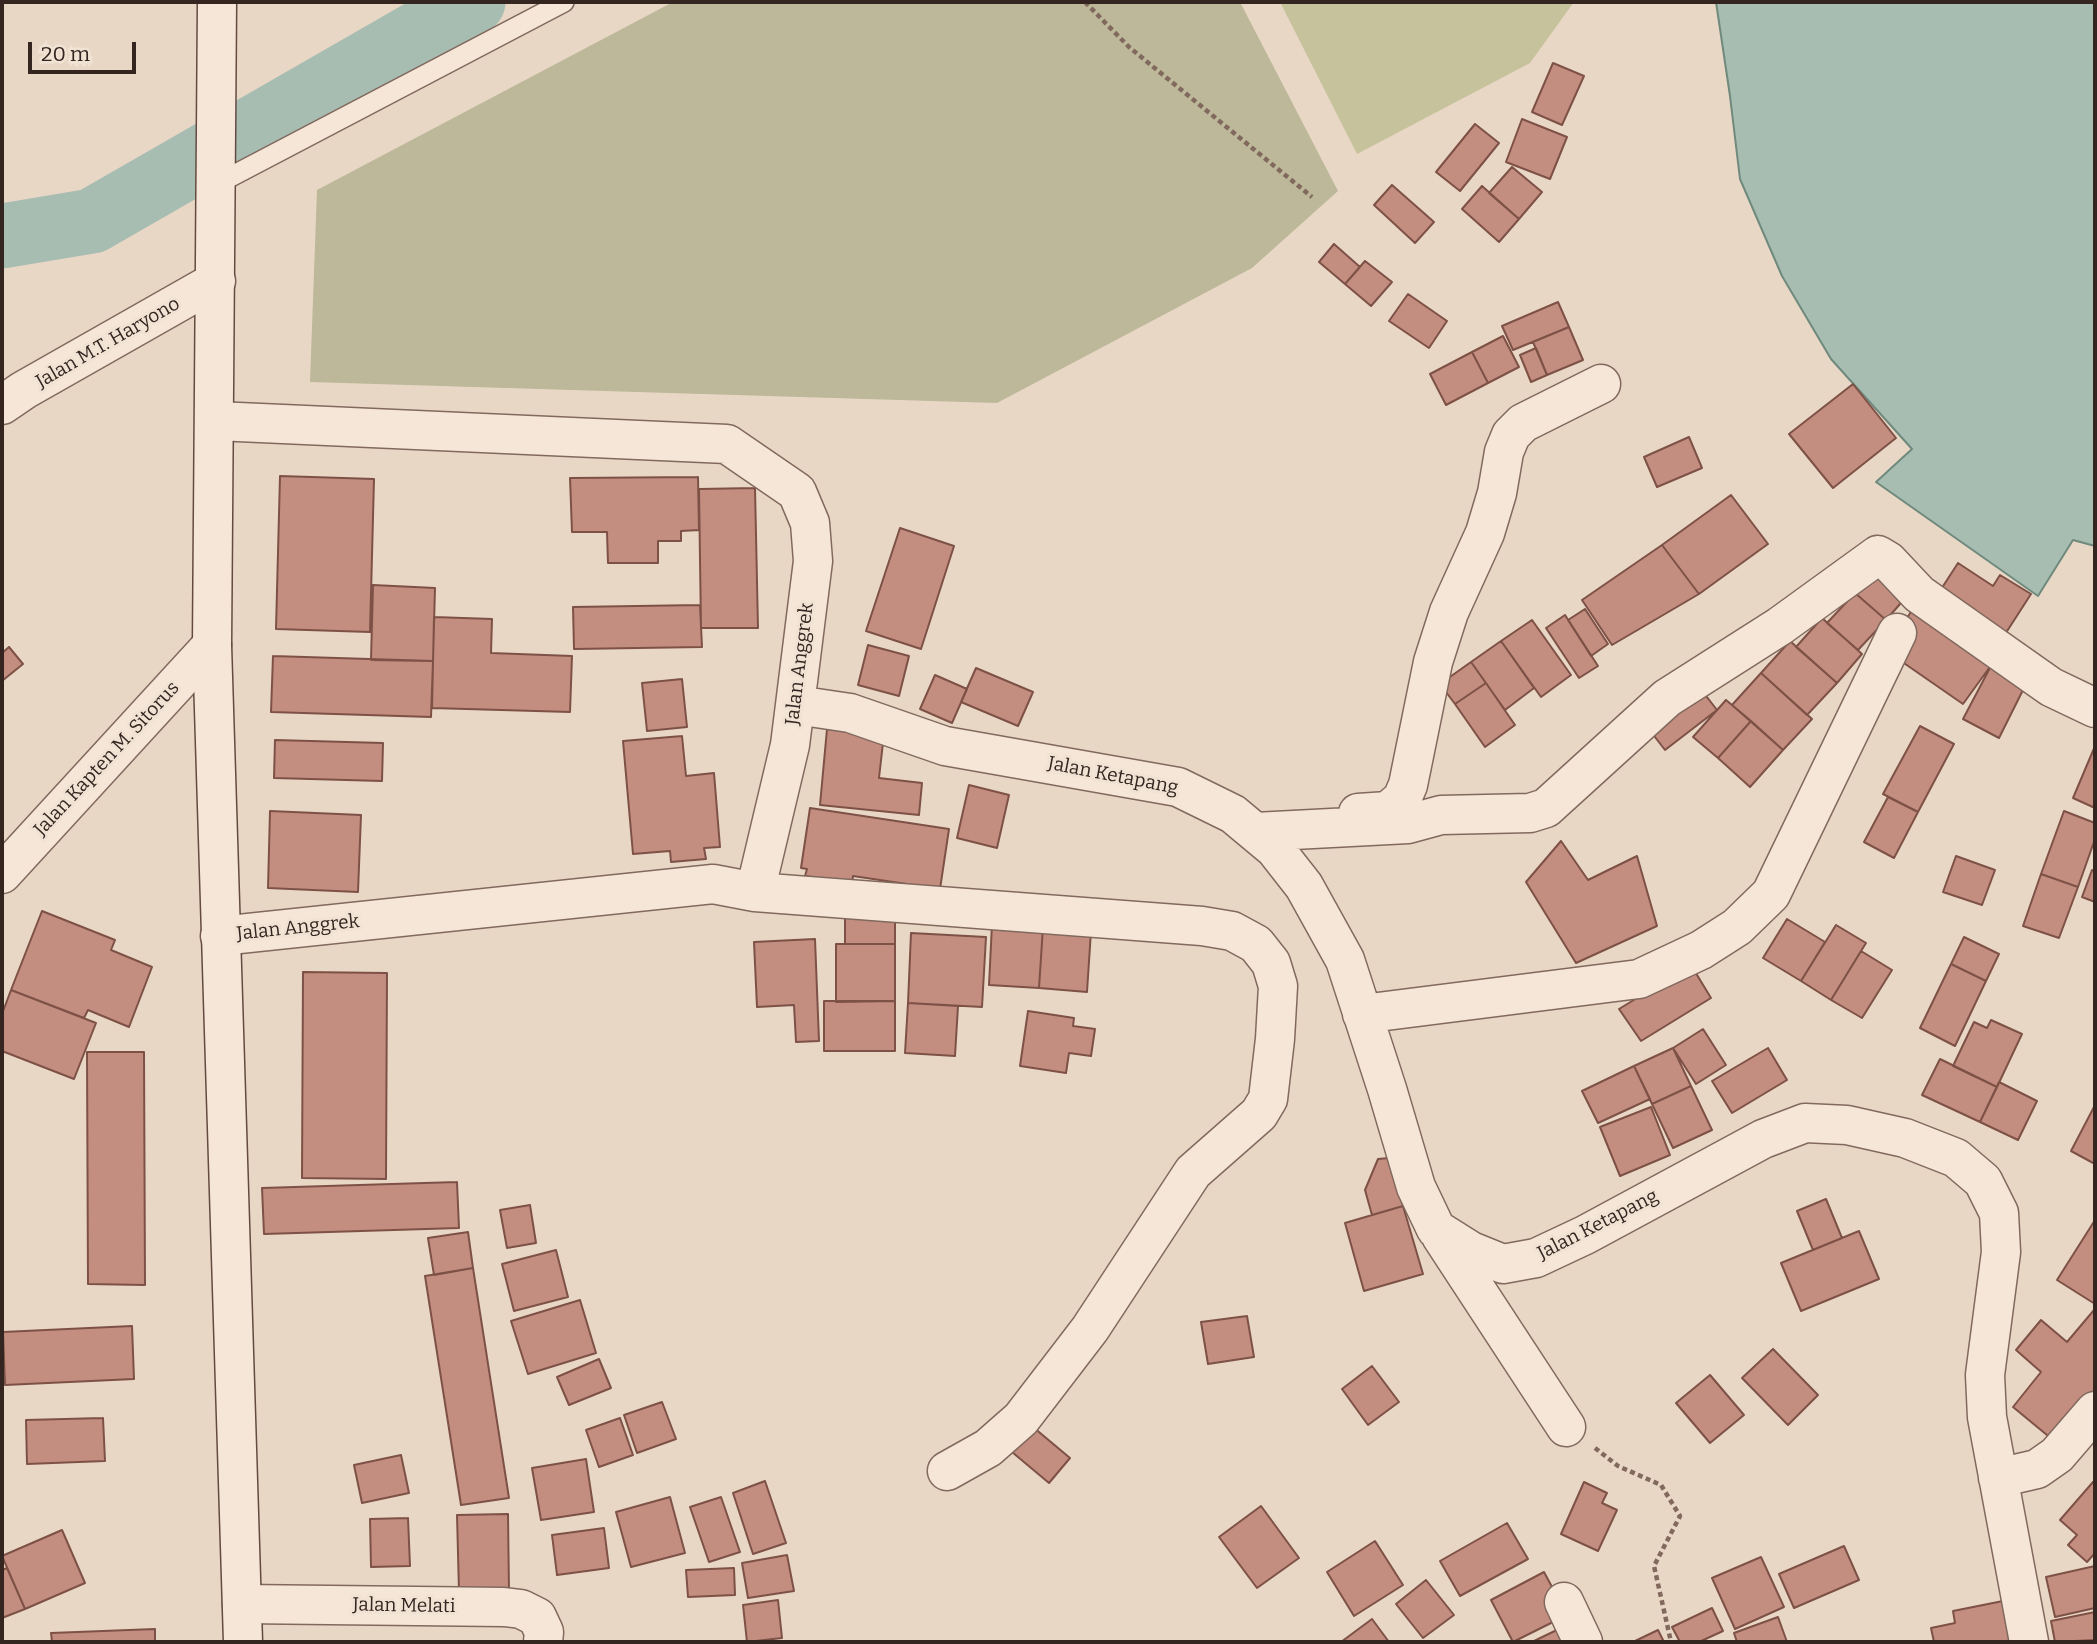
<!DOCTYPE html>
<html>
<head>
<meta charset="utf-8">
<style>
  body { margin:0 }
  #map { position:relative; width:2097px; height:1644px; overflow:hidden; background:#e9d7c6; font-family:Bitter,serif }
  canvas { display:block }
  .frame { position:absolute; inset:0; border:4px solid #342520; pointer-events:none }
  .scale { position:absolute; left:28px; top:42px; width:108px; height:32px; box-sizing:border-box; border:4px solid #342520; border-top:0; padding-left:9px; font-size:21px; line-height:24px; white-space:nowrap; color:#342520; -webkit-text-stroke:5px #f1e3d4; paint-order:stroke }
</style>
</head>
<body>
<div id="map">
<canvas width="2097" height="1644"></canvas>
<div class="frame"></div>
<div class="scale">20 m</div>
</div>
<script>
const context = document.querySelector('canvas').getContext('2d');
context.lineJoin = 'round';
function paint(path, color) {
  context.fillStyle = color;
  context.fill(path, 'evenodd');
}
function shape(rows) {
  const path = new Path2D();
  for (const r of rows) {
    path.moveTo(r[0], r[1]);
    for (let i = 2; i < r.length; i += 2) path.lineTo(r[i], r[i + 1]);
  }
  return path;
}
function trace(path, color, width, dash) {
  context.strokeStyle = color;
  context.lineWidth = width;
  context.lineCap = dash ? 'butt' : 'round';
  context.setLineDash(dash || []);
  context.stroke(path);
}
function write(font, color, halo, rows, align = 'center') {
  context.font = font + ' Bitter,serif';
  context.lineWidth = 6;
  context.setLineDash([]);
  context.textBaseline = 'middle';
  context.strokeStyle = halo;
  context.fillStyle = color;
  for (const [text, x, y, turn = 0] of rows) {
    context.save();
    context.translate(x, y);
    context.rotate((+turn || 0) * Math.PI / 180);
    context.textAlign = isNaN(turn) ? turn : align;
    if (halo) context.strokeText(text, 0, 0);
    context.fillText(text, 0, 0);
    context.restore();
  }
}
const green = shape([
  [1280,2,1574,2,1530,63,1357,154]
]);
const cemetery = shape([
  [673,2,1240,2,1338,191,1252,268,997,403,310,382,317,190]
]);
const water = shape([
  [1716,2,2095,2,2095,546,2073,540,2038,596,1876,482,1912,449,1831,359,1782,276,1740,179,1730,96,1716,2]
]);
const river = shape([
  [2,236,92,221,473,2]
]);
const building = shape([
  [1553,63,1584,76,1562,125,1532,112,1553,63],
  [1522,119,1567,137,1550,179,1506,162,1522,119],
  [1475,124,1499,143,1460,191,1436,172,1475,124],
  [1512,167,1542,192,1519,219,1489,193,1512,167],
  [1392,185,1434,222,1415,243,1374,205,1392,185],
  [1482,186,1519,219,1499,242,1462,209,1482,186],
  [1334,244,1360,267,1345,284,1319,262,1334,244],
  [1365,261,1392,282,1371,306,1345,284,1365,261],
  [1408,294,1447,321,1429,348,1389,321,1408,294],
  [1558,302,1569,327,1513,350,1502,326,1558,302],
  [1569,327,1583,360,1547,375,1533,342,1569,327],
  [1503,336,1519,367,1488,383,1472,352,1503,336],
  [1536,348,1547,375,1531,382,1520,355,1536,348],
  [1472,352,1488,383,1446,405,1430,374,1472,352],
  [1853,384,1896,438,1833,488,1789,434,1853,384],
  [1689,437,1702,468,1657,487,1644,457,1689,437],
  [280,476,374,479,370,632,276,629,280,476],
  [698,477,699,530,681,531,681,541,658,541,658,563,608,563,607,532,572,532,570,478,698,477],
  [755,488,758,628,701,628,699,489,755,488],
  [1731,495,1768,544,1699,594,1662,545,1731,495],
  [900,528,954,546,921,649,866,631,900,528],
  [1662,545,1699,594,1612,645,1582,600,1662,545],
  [1958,563,1993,586,2000,575,2031,594,2002,639,1936,597,1958,563],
  [1876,569,1907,596,1886,620,1855,593,1876,569],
  [373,585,435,588,433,661,371,660,373,585],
  [1855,593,1886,620,1858,650,1827,623,1855,593],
  [700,605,702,647,574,649,573,607,700,605],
  [1585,609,1608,644,1591,656,1568,620,1585,609],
  [1913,609,1992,664,1963,704,1885,650,1913,609],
  [1565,615,1598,666,1579,678,1546,628,1565,615],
  [434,617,492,619,491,653,572,656,570,712,432,708,434,617],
  [1822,618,1862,654,1837,683,1796,647,1822,618],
  [1532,620,1571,675,1541,697,1501,641,1532,620],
  [1501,641,1534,688,1505,710,1471,662,1501,641],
  [1790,641,1837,683,1807,715,1761,673,1790,641],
  [868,645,909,656,899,696,858,685,868,645],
  [9,647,23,664,2,681,2,653,9,647],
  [273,656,433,661,431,717,271,712,273,656],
  [1471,662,1486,683,1455,704,1440,684,1471,662],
  [1992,664,2027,682,1999,738,1963,719,1992,664],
  [976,668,1033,692,1018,726,961,702,976,668],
  [1761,673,1812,719,1783,750,1732,705,1761,673],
  [935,675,967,689,952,723,920,709,935,675],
  [682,679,687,727,647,731,642,683,682,679],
  [1486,683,1515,725,1485,747,1455,704,1486,683],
  [1700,688,1717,710,1665,750,1648,728,1700,688],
  [1726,700,1751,721,1718,758,1693,737,1726,700],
  [1751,721,1783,750,1750,787,1718,758,1751,721],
  [1920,726,1954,744,1918,812,1883,794,1920,726],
  [827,729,884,734,879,778,922,783,919,815,820,805,827,729],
  [682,736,686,776,714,773,720,847,704,848,706,859,671,862,670,851,633,854,623,741,682,736],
  [275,740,383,743,382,781,274,778,275,740],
  [2095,746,2095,808,2073,798,2095,746],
  [969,785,1009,795,997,848,957,838,969,785],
  [1888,797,1918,812,1894,858,1864,842,1888,797],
  [810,808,949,829,940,889,853,876,852,883,805,876,807,869,801,868,810,808],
  [270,811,361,815,358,892,268,888,270,811],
  [2064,811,2095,823,2095,839,2078,887,2041,874,2064,811],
  [1561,841,1588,880,1637,856,1657,926,1576,963,1526,882,1561,841],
  [1956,856,1995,870,1982,905,1943,892,1956,856],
  [2092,870,2095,871,2095,902,2082,897,2092,870],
  [2041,874,2078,887,2059,938,2023,926,2041,874],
  [42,911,115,940,111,950,152,967,129,1027,88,1010,84,1018,11,990,42,911],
  [895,914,895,944,845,944,845,915,895,914],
  [1787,919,1825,942,1801,981,1763,958,1787,919],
  [992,924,1043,927,1039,988,989,985,992,924],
  [1836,925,1866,943,1831,1000,1801,981,1836,925],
  [1043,927,1091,931,1087,992,1039,988,1043,927],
  [911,933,986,937,982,1007,908,1003,911,933],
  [1964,937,1999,954,1986,981,1951,964,1964,937],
  [815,939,819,1041,796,1042,794,1005,757,1007,754,942,815,939],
  [836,944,895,944,895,1001,836,1002,836,944],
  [1861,951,1892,970,1862,1018,1831,1000,1861,951],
  [1951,964,1986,981,1955,1046,1920,1028,1951,964],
  [1691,965,1711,998,1641,1041,1619,1009,1691,965],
  [303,972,387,973,386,1179,302,1178,303,972],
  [11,990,96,1023,74,1079,2,1051,2,1014,11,990],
  [824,1001,895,1001,895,1051,824,1051,824,1001],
  [908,1003,958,1006,955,1056,905,1053,908,1003],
  [1028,1011,1074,1018,1073,1026,1095,1029,1091,1056,1069,1053,1066,1073,1020,1066,1028,1011],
  [1991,1020,2022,1034,1997,1087,1953,1066,1974,1022,1987,1028,1991,1020],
  [1703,1029,1726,1065,1696,1084,1673,1048,1703,1029],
  [1673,1048,1691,1086,1652,1104,1634,1066,1673,1048],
  [1768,1048,1787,1080,1732,1113,1712,1081,1768,1048],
  [87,1052,144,1052,145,1285,88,1284,87,1052],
  [1940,1059,1997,1087,1980,1122,1922,1095,1940,1059],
  [1634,1066,1650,1099,1598,1123,1582,1091,1634,1066],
  [1999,1082,2037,1101,2018,1140,1980,1122,1999,1082],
  [1691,1086,1712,1130,1673,1148,1652,1104,1691,1086],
  [2095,1105,2095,1164,2071,1151,2095,1105],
  [1651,1107,1670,1155,1620,1176,1600,1127,1651,1107],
  [1389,1158,1403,1206,1372,1215,1365,1190,1378,1159,1389,1158],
  [457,1182,459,1228,264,1234,262,1188,457,1182],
  [1826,1199,1842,1238,1813,1250,1797,1211,1826,1199],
  [530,1205,536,1243,507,1248,500,1210,530,1205],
  [1403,1206,1423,1274,1364,1291,1345,1223,1403,1206],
  [2095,1220,2095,1304,2057,1280,2095,1220],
  [1859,1231,1879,1279,1801,1311,1781,1263,1859,1231],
  [468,1232,473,1268,434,1275,428,1238,468,1232],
  [556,1250,568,1297,514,1311,502,1264,556,1250],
  [473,1268,509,1498,461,1505,425,1276,473,1268],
  [580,1300,596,1353,528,1374,511,1321,580,1300],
  [2094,1310,2095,1390,2053,1440,2013,1407,2041,1372,2016,1350,2041,1320,2067,1342,2094,1310],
  [1247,1316,1254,1357,1208,1364,1201,1322,1247,1316],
  [132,1326,134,1379,5,1385,3,1332,132,1326],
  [1773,1349,1818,1395,1788,1425,1742,1378,1773,1349],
  [599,1359,611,1388,569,1405,557,1377,599,1359],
  [1372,1366,1399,1402,1368,1425,1342,1389,1372,1366],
  [1710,1375,1744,1415,1710,1443,1676,1403,1710,1375],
  [662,1402,676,1439,637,1453,624,1415,662,1402],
  [103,1418,105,1461,27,1464,26,1420,103,1418],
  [620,1418,633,1455,599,1467,586,1430,620,1418],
  [1033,1427,1070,1458,1049,1483,1012,1452,1033,1427],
  [401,1455,409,1493,362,1503,354,1465,401,1455],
  [586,1459,594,1512,541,1520,532,1468,586,1459],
  [765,1481,786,1543,753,1554,733,1493,765,1481],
  [1584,1482,1607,1493,1602,1503,1617,1510,1598,1551,1561,1534,1584,1482],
  [2093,1482,2095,1484,2095,1553,2087,1562,2068,1545,2077,1535,2060,1520,2093,1482],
  [670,1497,685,1553,631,1567,616,1512,670,1497],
  [721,1497,740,1552,709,1562,690,1507,721,1497],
  [1261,1506,1299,1558,1257,1588,1219,1537,1261,1506],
  [508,1514,509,1591,459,1592,457,1515,508,1514],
  [408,1518,410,1566,371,1567,370,1519,408,1518],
  [1507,1523,1528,1559,1460,1596,1440,1561,1507,1523],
  [604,1528,609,1568,557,1575,552,1535,604,1528],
  [62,1530,85,1583,25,1609,2,1556,62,1530],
  [1375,1541,1403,1585,1354,1616,1327,1572,1375,1541],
  [1844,1546,1859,1580,1794,1608,1779,1574,1844,1546],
  [787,1555,794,1591,748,1598,742,1563,787,1555],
  [1761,1557,1784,1607,1735,1629,1712,1578,1761,1557],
  [2095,1566,2095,1608,2055,1617,2046,1577,2095,1566],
  [7,1568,25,1609,2,1618,2,1570,7,1568],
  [734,1568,735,1595,688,1597,686,1570,734,1568],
  [1544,1572,1567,1615,1513,1642,1491,1600,1544,1572],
  [1426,1580,1454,1615,1423,1638,1396,1604,1426,1580],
  [778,1600,782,1638,747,1642,743,1605,778,1600],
  [2003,1601,2012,1642,1934,1642,1931,1628,1955,1623,1953,1611,2003,1601],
  [1712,1608,1723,1631,1699,1642,1680,1642,1672,1627,1712,1608],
  [2095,1612,2095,1640,2055,1642,2051,1621,2095,1612],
  [1778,1617,1787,1642,1737,1642,1734,1633,1778,1617],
  [1372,1619,1389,1642,1341,1642,1372,1619],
  [1563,1627,1571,1642,1532,1642,1563,1627],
  [155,1629,155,1642,52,1642,51,1633,155,1629],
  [1658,1630,1664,1642,1633,1642,1658,1630]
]);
const path = shape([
  [1085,2,1129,47,1312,197],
  [1595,1448,1618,1466,1661,1485,1680,1516,1654,1566,1671,1642]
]);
const lane = shape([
  [215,185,564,2]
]);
const street = shape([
  [2,405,24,390,216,281],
  [216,421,727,444,797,492,810,523,813,561,790,745,755,892,713,884,220,936],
  [796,705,850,713,945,746,1178,787,1233,814,1275,849,1304,886,1345,960,1387,1089,1416,1187,1436,1229,1471,1251,1503,1264,1536,1258,1585,1235,1763,1139,1805,1123,1847,1125,1905,1138,1956,1158,1983,1181,1999,1213,2001,1252,1985,1375,1987,1417,2029,1642],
  [1358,813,1388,811,1402,799,1408,785,1433,662,1449,612,1485,533,1497,493,1504,452,1511,435,1523,423,1601,384],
  [1255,832,1408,824,1441,815,1530,813,1546,808,1667,698,1780,626,1878,555,1888,561,1919,594,2051,687,2095,708],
  [2,874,212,645],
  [755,892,1202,926,1232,931,1256,944,1271,963,1278,986,1275,1039,1268,1099,1259,1114,1193,1172,1090,1329,1021,1419,988,1448,947,1471],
  [1362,1014,1639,979,1701,950,1737,927,1771,894,1897,633],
  [1441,1236,1566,1427],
  [1998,1478,2037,1469,2057,1455,2095,1411],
  [1564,1602,1583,1642],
  [242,1604,504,1607,521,1609,537,1617,544,1632,543,1642]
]);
const secondary = shape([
  [217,2,212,645,243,1642]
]);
const streetNames = [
  ["Jalan M.T. Haryono",108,343,-30],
  ["Jalan Anggrek",800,664,-83],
  ["Jalan Kapten M. Sitorus",107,759,-47],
  ["Jalan Ketapang",1113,776,11],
  ["Jalan Anggrek",298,928,-6],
  ["Jalan Ketapang",1598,1225,-27],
  ["Jalan Melati",404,1606,1]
];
paint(green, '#c6c29b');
paint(cemetery, '#bcb899');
paint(water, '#a7bdb2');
trace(water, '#6f8a7d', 2);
trace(river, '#a7bdb2', 65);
paint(building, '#c38e80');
trace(building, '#7e5146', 2);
trace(lane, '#82695e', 22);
trace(street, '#82695e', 41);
trace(secondary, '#644b41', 41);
trace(path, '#82695e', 4.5, [5, 3.5]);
trace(lane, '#f5e6d8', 19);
trace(street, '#f5e6d8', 38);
trace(secondary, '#f5e6d8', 38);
write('19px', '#342520', '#f1e3d4', streetNames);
</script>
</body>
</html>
